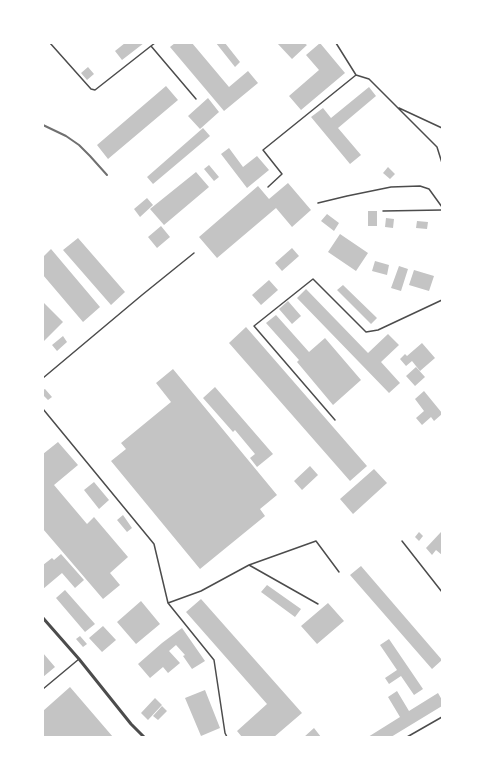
<!DOCTYPE html>
<html>
<head>
<meta charset="utf-8">
<style>
  body { margin:0 }
  #map { position:relative; width:485px; height:780px; overflow:hidden; background:#fff; font-family:Lato,sans-serif }
  canvas { display:block }
  .frame { position:absolute; inset:0; border:44px solid #fff; pointer-events:none }
</style>
</head>
<body>
<div id="map">
<canvas width="485" height="780"></canvas>
<div class="frame"></div>
</div>
<script>
const context = document.querySelector('canvas').getContext('2d');
context.lineJoin = 'round';
function paint(path, color) {
  context.fillStyle = color;
  context.fill(path, 'evenodd');
}
function shape(rows) {
  const path = new Path2D();
  for (const r of rows) {
    path.moveTo(r[0], r[1]);
    for (let i = 2; i < r.length; i += 2) path.lineTo(r[i], r[i + 1]);
  }
  return path;
}
function trace(path, color, width, dash) {
  context.strokeStyle = color;
  context.lineWidth = width;
  context.lineCap = dash ? 'butt' : 'round';
  context.setLineDash(dash || []);
  context.stroke(path);
}
const building = shape([
  [125,43,144,43,122,60,115,51],
  [175,43,192,43,229,87,248,71,258,83,224,111,170,47],
  [216,43,225,43,240,62,235,67],
  [277,43,304,43,307,45,292,59],
  [320,43,345,73,301,110,289,96,319,70,306,55],
  [88,67,94,74,87,80,81,73],
  [166,86,178,100,108,159,97,145],
  [369,87,376,96,338,128,361,155,350,164,311,117,323,108,331,118],
  [208,98,219,112,200,129,188,116],
  [203,128,210,136,153,184,147,177],
  [229,148,243,167,257,156,269,170,247,188,221,154],
  [209,165,219,177,214,181,204,169],
  [388,167,395,174,390,179,383,173],
  [196,172,209,187,164,225,150,209],
  [288,183,311,210,292,227,276,208,217,258,199,237,258,186,269,199],
  [147,198,153,205,140,217,134,209],
  [368,211,377,211,377,226,368,226],
  [327,214,339,223,334,231,321,221],
  [386,218,394,219,393,228,385,227],
  [417,221,428,222,427,229,416,228],
  [161,226,170,237,157,248,148,237],
  [340,234,368,253,356,271,328,252],
  [78,238,125,292,111,305,63,250],
  [292,248,299,256,282,271,275,263],
  [51,249,100,307,83,322,43,275,43,257],
  [375,261,389,265,387,275,372,271],
  [399,266,408,269,401,291,391,288],
  [414,270,434,276,429,291,409,285],
  [269,280,278,290,261,305,252,295],
  [343,285,377,318,371,324,337,290],
  [306,289,368,353,388,334,399,345,381,362,400,383,389,393,297,298],
  [288,301,301,316,292,324,279,309],
  [43,302,63,322,43,342],
  [276,315,309,352,325,338,361,380,333,405,297,362,299,360,266,323],
  [246,327,367,466,350,481,229,343],
  [63,336,67,342,57,351,52,345],
  [422,343,435,358,420,371,412,361,406,366,400,359,405,354,407,356],
  [416,367,425,377,415,386,406,376],
  [173,369,277,495,260,509,265,516,200,569,111,461,126,449,121,443,171,402,156,383],
  [215,387,273,454,257,467,250,458,255,454,235,430,233,432,203,398],
  [45,389,52,397,48,400,43,395,43,390],
  [424,391,442,413,442,414,434,421,431,417,422,425,416,418,424,411,415,399],
  [58,442,78,465,54,485,87,524,94,517,128,557,110,573,120,585,103,599,43,529,43,454],
  [310,466,318,475,302,490,294,481],
  [374,469,387,483,353,514,340,499],
  [94,482,109,500,99,509,84,490],
  [123,515,132,528,127,532,117,520],
  [419,532,423,536,419,541,415,537],
  [441,532,442,533,442,555,436,550,432,555,426,548],
  [61,554,84,580,75,588,62,573,43,589,43,565,52,558,54,560],
  [361,566,442,660,432,669,350,575],
  [267,585,301,609,295,617,261,592],
  [65,590,95,624,85,632,56,598],
  [201,599,302,713,274,737,242,737,237,731,267,704,186,612],
  [141,601,160,624,136,644,117,622],
  [328,603,344,621,317,644,301,626],
  [103,626,116,640,102,652,89,638],
  [182,628,205,661,192,669,183,656,185,655,176,645,169,651,180,663,168,673,163,667,150,678,138,664,162,643],
  [80,636,87,644,83,647,76,639],
  [389,639,423,689,414,695,401,676,389,684,385,678,397,670,380,645],
  [43,653,55,667,43,677],
  [70,687,113,737,43,737,43,711],
  [205,690,220,728,201,736,185,698],
  [397,691,409,711,438,693,442,700,442,706,391,737,368,737,400,717,388,697],
  [155,698,162,705,148,720,141,713],
  [162,706,167,711,158,720,153,716],
  [314,728,321,737,304,737]
]);
const service = shape([
  [50,43,91,89,95,90,151,46,196,99],
  [336,43,356,75,369,79,437,147,442,163],
  [151,46,155,43],
  [399,108,442,128],
  [268,187,282,174,263,150,356,75],
  [318,203,347,196,391,187,420,186,429,189,442,207],
  [383,211,442,210],
  [43,378,142,295,194,253],
  [43,409,154,544,168,603,214,660,225,733,227,737],
  [335,420,254,326,313,279,366,332,378,330,442,300],
  [402,541,442,592],
  [249,565,316,541,339,572],
  [168,603,201,591,249,565,318,604],
  [43,689,79,659],
  [407,737,442,717]
]);
const minor = shape([
  [43,618,79,659,131,724,144,737]
]);
const rail = shape([
  [43,125,66,136,79,145,90,156,107,175]
]);
paint(building, '#c4c4c4');
trace(service, '#4c4c4c', 1.5);
trace(minor, '#4c4c4c', 3);
trace(rail, '#707070', 2);
</script>
</body>
</html>
